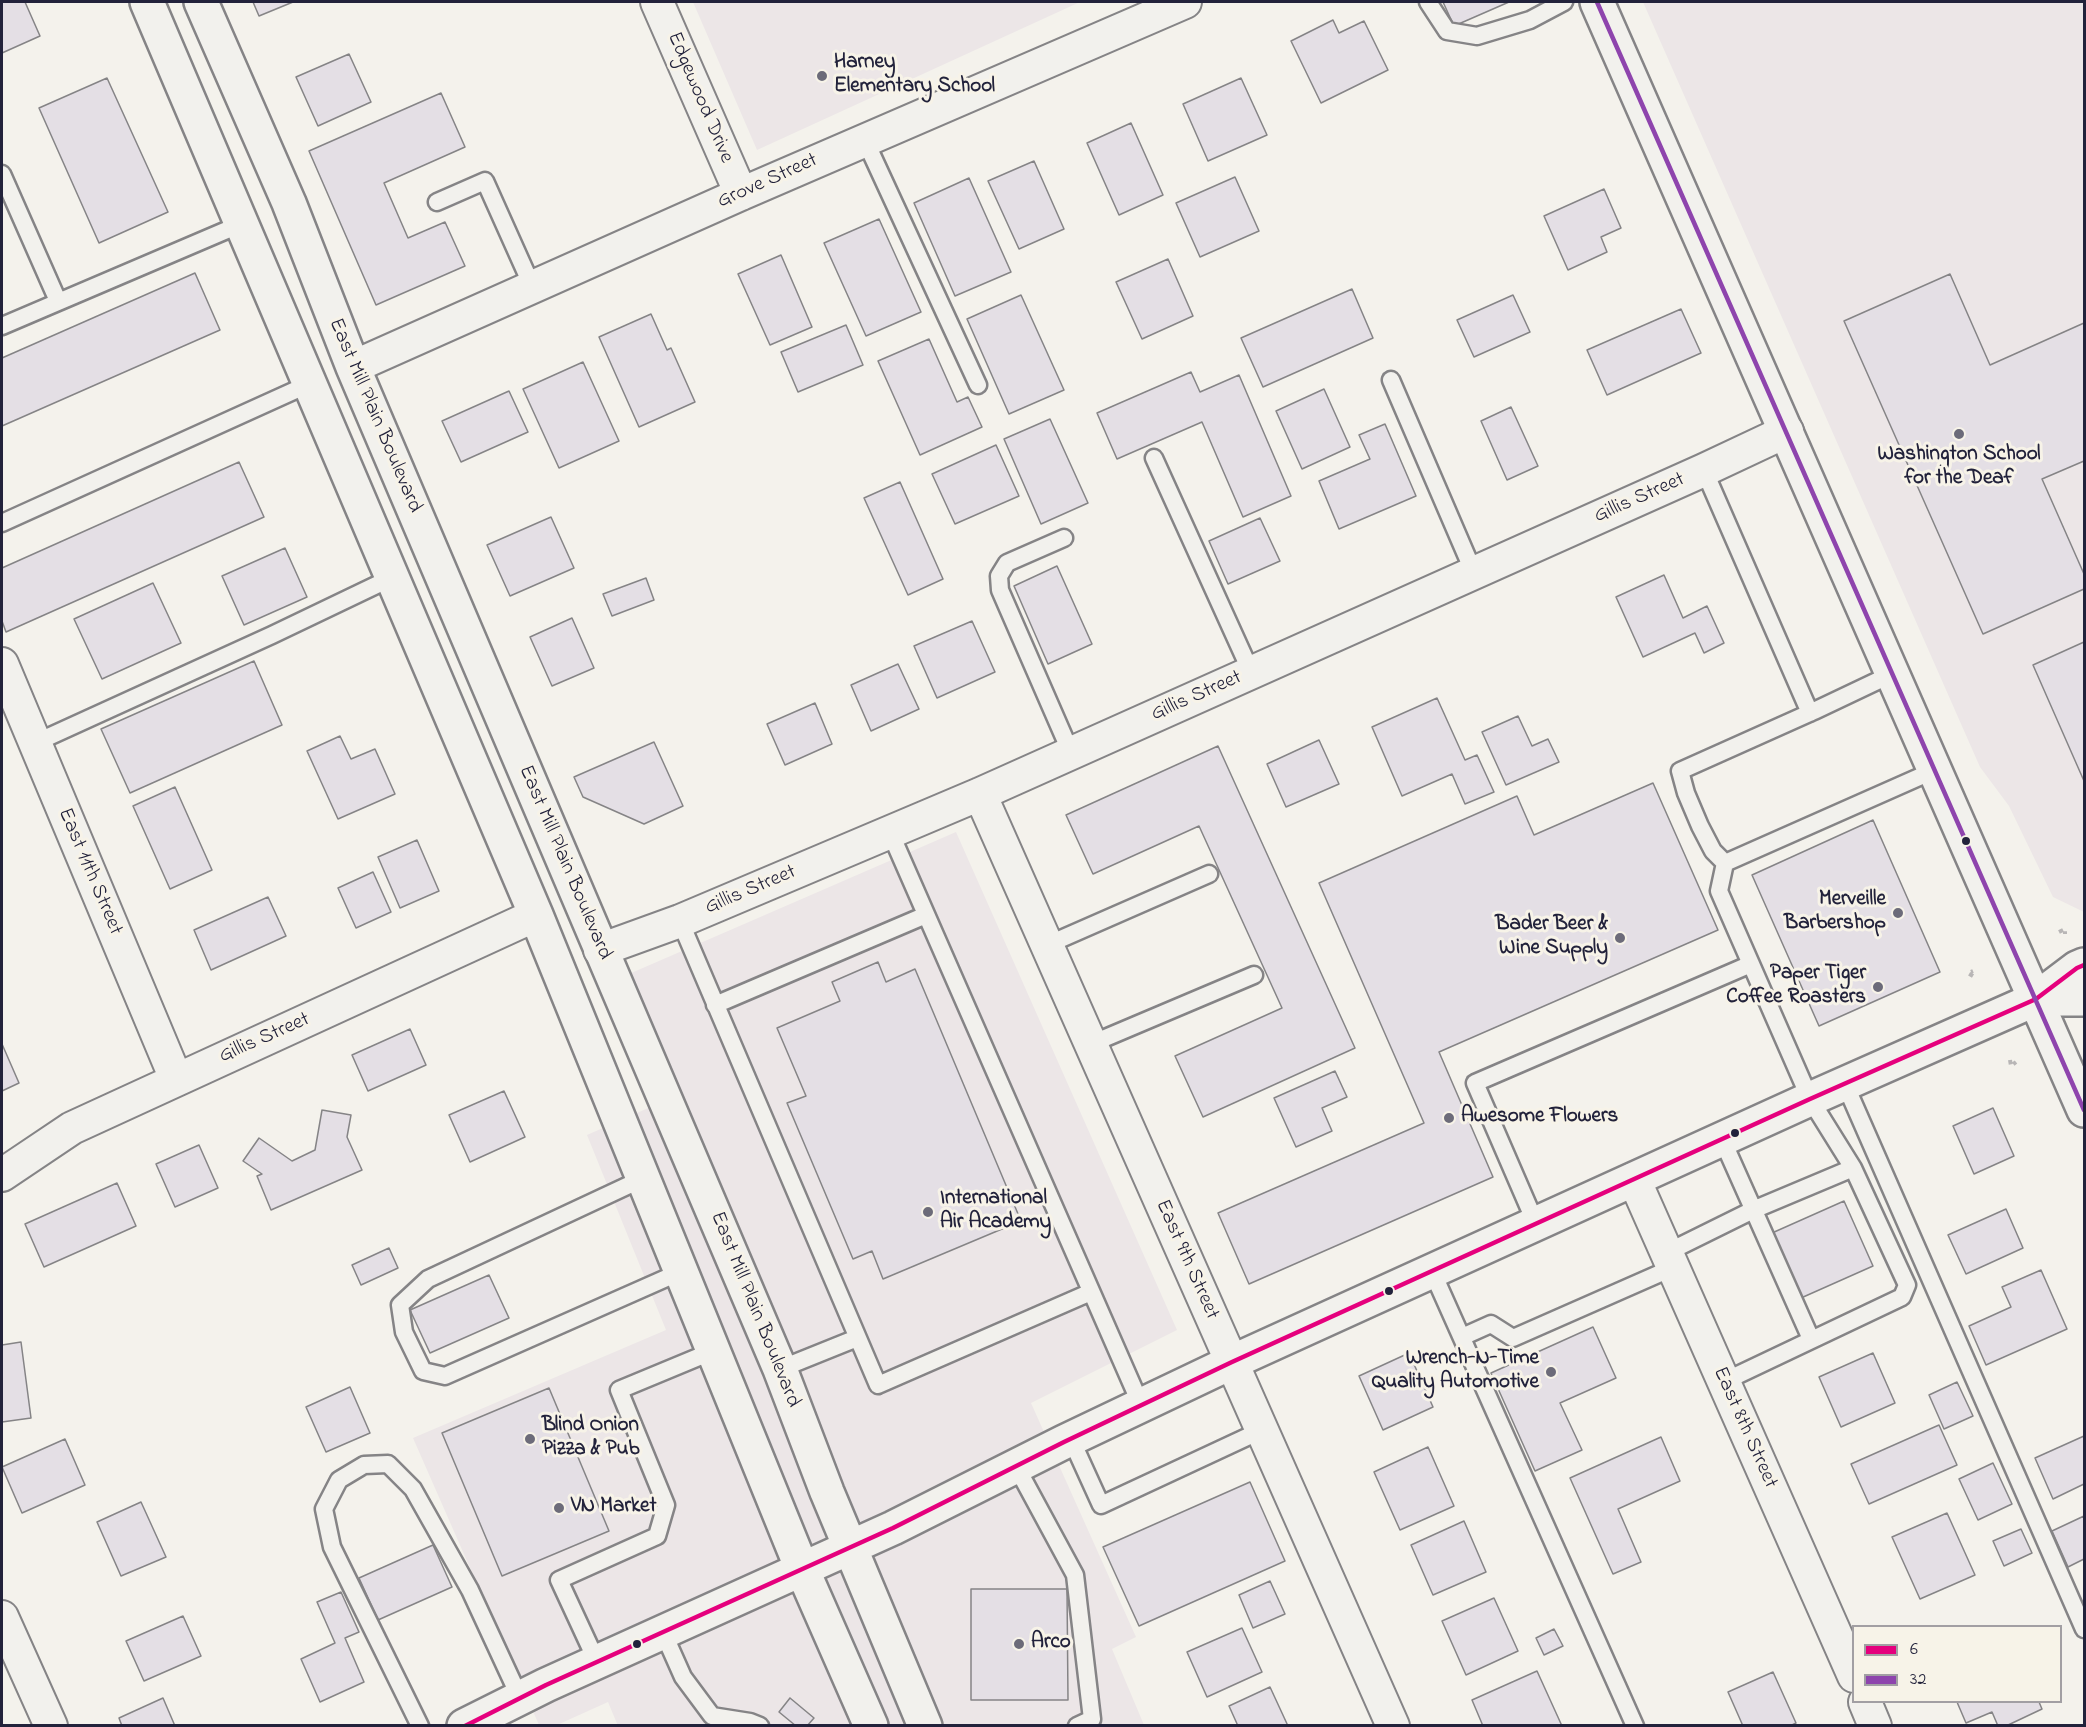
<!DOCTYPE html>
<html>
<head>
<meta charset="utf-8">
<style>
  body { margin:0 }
  #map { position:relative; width:2086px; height:1727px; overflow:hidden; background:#f4f2ec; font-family:"Indie Flower",sans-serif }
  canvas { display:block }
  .frame { position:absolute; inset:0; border:3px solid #22223b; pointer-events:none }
  .legend { position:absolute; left:1852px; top:1625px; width:210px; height:78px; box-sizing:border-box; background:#f7f3e8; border:2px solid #a29fa3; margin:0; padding:8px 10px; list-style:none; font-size:18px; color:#22223b }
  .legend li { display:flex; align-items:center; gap:12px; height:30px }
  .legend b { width:30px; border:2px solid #a29fa3 }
</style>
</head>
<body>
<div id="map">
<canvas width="2086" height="1727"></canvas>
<div class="frame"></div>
<ul class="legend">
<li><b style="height:8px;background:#e5007d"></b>6</li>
<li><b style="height:8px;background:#8e44ad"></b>32</li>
</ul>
</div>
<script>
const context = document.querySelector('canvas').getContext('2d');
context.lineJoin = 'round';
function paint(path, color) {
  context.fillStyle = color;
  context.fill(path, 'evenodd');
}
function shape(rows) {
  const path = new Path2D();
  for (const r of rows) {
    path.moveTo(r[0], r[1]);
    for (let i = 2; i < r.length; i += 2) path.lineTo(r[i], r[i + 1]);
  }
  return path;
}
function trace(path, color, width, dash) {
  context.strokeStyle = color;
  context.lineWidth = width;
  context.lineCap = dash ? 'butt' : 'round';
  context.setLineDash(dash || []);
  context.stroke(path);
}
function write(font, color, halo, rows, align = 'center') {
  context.font = font + ' "Indie Flower",sans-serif';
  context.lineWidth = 6;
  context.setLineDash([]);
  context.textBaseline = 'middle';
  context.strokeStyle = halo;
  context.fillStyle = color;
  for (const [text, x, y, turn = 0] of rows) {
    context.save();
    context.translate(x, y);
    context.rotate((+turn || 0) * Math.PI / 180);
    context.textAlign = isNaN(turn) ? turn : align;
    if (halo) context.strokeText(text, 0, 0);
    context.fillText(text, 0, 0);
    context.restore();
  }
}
const built = shape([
  [693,2,1080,2,757,150],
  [1643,2,2084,2,2084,912,2053,897,2009,806,1980,767],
  [956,832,1177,1330,1031,1403,1136,1637,1112,1649,1144,1725,618,1726,608,1702,557,1725,539,1725,413,1438,666,1330,587,1135,680,1094,629,974]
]);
const building = shape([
  [2,2,25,2,40,36,2,53,2,2],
  [253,2,293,2,259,16,253,2],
  [1443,2,1509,2,1454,26,1443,2],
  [1333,20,1339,33,1364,21,1388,70,1321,103,1291,41,1333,20],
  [349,54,371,102,318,126,296,77,349,54],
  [107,78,168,212,99,243,39,108,107,78],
  [1241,78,1267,135,1208,161,1183,104,1241,78],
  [441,93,465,147,384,183,408,238,445,222,465,266,376,305,309,151,441,93],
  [1131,123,1163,195,1119,215,1087,143,1131,123],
  [1034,161,1064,229,1019,249,988,181,1034,161],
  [1235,177,1259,231,1200,257,1176,203,1235,177],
  [969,178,1011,272,955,296,914,203,969,178],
  [1604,189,1621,228,1601,237,1607,252,1568,270,1544,216,1604,189],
  [879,219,921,312,866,336,824,243,879,219],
  [781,255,812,327,770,345,738,274,781,255],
  [1168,259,1193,316,1142,339,1116,282,1168,259],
  [195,273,220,330,2,426,2,358,195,273],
  [1950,274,1990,365,2084,323,2084,461,2042,479,2084,574,2084,589,1983,634,1844,321,1950,274],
  [1352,289,1373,338,1263,387,1241,338,1352,289],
  [1021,295,1064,390,1009,414,967,319,1021,295],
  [1513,295,1530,332,1474,357,1457,320,1513,295],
  [1681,309,1701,353,1607,395,1587,350,1681,309],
  [651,314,667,350,671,348,695,402,639,427,599,337,651,314],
  [846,325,863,365,798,392,781,352,846,325],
  [929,339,957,402,968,397,982,427,920,455,878,361,929,339],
  [583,362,619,441,559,468,523,389,583,362],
  [1191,372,1200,392,1239,375,1291,496,1243,517,1202,422,1117,459,1097,413,1191,372],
  [1324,389,1350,447,1302,469,1276,411,1324,389],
  [509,391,528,432,461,462,442,421,509,391],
  [1511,407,1538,466,1507,480,1481,421,1511,407],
  [1050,419,1088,503,1041,524,1004,439,1050,419],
  [1385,424,1416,496,1339,529,1319,481,1370,459,1359,435,1385,424],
  [996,445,1019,496,955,524,932,474,996,445],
  [239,462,264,517,6,632,2,621,2,568,239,462],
  [900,482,943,579,908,595,864,498,900,482],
  [551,517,574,568,510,596,487,545,551,517],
  [1260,518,1280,561,1228,584,1209,541,1260,518],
  [285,548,307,597,244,625,222,576,285,548],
  [1057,566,1092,644,1048,664,1014,586,1057,566],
  [1664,575,1683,618,1707,606,1724,643,1704,653,1695,633,1643,657,1616,597,1664,575],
  [646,578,654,600,612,616,603,594,646,578],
  [153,583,181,643,102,679,74,619,153,583],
  [572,618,594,668,552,686,530,637,572,618],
  [972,621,995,672,937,698,914,646,972,621],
  [2084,642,2084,781,2033,665,2084,642],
  [254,661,282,725,130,793,101,729,254,661],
  [898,664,919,709,871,731,851,685,898,664],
  [1437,698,1465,760,1477,755,1494,792,1465,804,1452,774,1402,796,1372,727,1437,698],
  [815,703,832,744,785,765,767,724,815,703],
  [1518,716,1532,746,1548,739,1559,762,1506,785,1482,732,1518,716],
  [340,736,351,759,375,749,395,794,338,819,307,751,340,736],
  [1319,740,1339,784,1286,807,1267,764,1319,740],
  [654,742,683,806,644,824,583,797,574,777,654,742],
  [1218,746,1355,1048,1203,1117,1175,1056,1282,1008,1199,826,1093,874,1066,815,1218,746],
  [1653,783,1718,930,1439,1052,1493,1177,1249,1284,1218,1213,1424,1123,1319,883,1517,796,1534,835,1653,783],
  [175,787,212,870,170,889,133,806,175,787],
  [1873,820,1940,972,1819,1026,1752,875,1873,820],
  [417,840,439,891,400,908,378,857,417,840],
  [373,872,391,912,356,928,338,888,373,872],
  [268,897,286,936,211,970,194,930,268,897],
  [878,962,886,982,915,969,1021,1221,883,1279,872,1251,853,1259,787,1103,806,1096,777,1028,840,1001,832,982,878,962],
  [410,1029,426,1065,368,1091,352,1055,410,1029],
  [2,1044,19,1083,2,1091,2,1044],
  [1335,1071,1347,1097,1322,1108,1332,1131,1296,1147,1274,1098,1335,1071],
  [504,1091,525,1137,470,1162,449,1115,504,1091],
  [1993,1108,2014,1156,1974,1174,1953,1126,1993,1108],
  [322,1110,351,1115,347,1137,362,1170,271,1210,257,1176,262,1174,243,1161,259,1138,292,1161,315,1150,322,1110],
  [199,1145,218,1188,175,1207,156,1164,199,1145],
  [117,1183,136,1226,44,1267,25,1224,117,1183],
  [1844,1201,1873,1266,1801,1298,1772,1233,1844,1201],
  [2006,1209,2023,1248,1966,1274,1948,1235,2006,1209],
  [389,1248,398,1268,361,1285,352,1265,389,1248],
  [2041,1270,2067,1329,1986,1365,1969,1326,2011,1307,2002,1287,2041,1270],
  [489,1275,509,1318,430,1353,410,1310,489,1275],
  [1593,1327,1616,1378,1560,1403,1582,1450,1535,1471,1491,1373,1593,1327],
  [21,1342,31,1418,2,1422,2,1345,21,1342],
  [1409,1353,1433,1407,1383,1430,1359,1376,1409,1353],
  [1873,1353,1895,1403,1841,1427,1819,1377,1873,1353],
  [1957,1382,1973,1416,1944,1429,1929,1395,1957,1382],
  [350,1387,370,1433,326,1452,306,1407,350,1387],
  [549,1388,609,1531,502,1576,442,1433,549,1388],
  [1939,1425,1957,1465,1869,1504,1851,1464,1939,1425],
  [2084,1436,2084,1484,2053,1499,2035,1458,2084,1436],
  [1661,1437,1680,1481,1618,1509,1641,1562,1613,1574,1570,1478,1661,1437],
  [65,1439,85,1485,22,1513,2,1467,65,1439],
  [1428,1447,1454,1506,1400,1530,1374,1472,1428,1447],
  [1993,1463,2012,1504,1978,1520,1959,1479,1993,1463],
  [1250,1482,1285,1561,1139,1626,1103,1547,1250,1482],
  [141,1502,166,1557,121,1576,97,1522,141,1502],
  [1947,1513,1975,1575,1920,1599,1892,1537,1947,1513],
  [2084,1516,2084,1559,2068,1567,2052,1531,2084,1516],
  [1464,1521,1486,1572,1433,1595,1411,1545,1464,1521],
  [2021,1529,2032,1553,2004,1566,1993,1541,2021,1529],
  [433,1545,452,1587,378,1620,359,1578,433,1545],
  [1270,1581,1285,1614,1253,1628,1239,1595,1270,1581],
  [971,1589,1067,1589,1068,1700,971,1700,971,1589],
  [341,1592,359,1632,345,1638,364,1682,320,1702,301,1659,335,1643,317,1602,341,1592],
  [1494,1598,1518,1651,1466,1675,1442,1621,1494,1598],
  [183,1616,201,1656,144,1681,126,1641,183,1616],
  [1242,1628,1262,1672,1207,1697,1187,1652,1242,1628],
  [1554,1629,1563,1646,1544,1655,1536,1638,1554,1629],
  [1537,1671,1562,1726,1483,1726,1472,1700,1537,1671],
  [1773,1672,1796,1723,1790,1726,1743,1726,1728,1692,1773,1672],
  [1270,1687,1288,1726,1238,1726,1229,1706,1270,1687],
  [163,1698,175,1726,122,1726,119,1718,163,1698],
  [790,1698,814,1718,807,1726,796,1726,779,1712,790,1698],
  [1957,1702,2039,1702,2042,1709,2006,1726,1998,1726,1992,1712,1966,1723,1957,1702]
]);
const path = shape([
  [2059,932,2065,929,2065,934],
  [1973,976,1968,973,1973,971],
  [2010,1060,2011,1066,2016,1062]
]);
const service = shape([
  [1428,2,1447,31,1477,36,1530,20,1564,2],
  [865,140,978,385],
  [2,174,58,301],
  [437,202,485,181,532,286],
  [2,326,241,224],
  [1391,380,1474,573],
  [1154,458,1251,672],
  [1704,470,1810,713],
  [2,523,309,384],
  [1064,538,1007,563,999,576,1000,590,1071,753],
  [35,743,272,635,391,578],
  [890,832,1141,1405],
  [1725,863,1713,851,1700,826,1686,793,1680,771,1814,711,1894,673],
  [1725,863,1935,770],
  [680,921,878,1385,1091,1292],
  [1047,945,1209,874],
  [715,1005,926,915],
  [1091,1044,1254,975],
  [1845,1084,2084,1629],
  [1722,1139,1811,1339],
  [644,1178,428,1279,400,1305,404,1332,423,1371,445,1376,680,1272],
  [1536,1224,1475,1083,1751,964],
  [1666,1253,1753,1210,1853,1168],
  [1432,1271,1635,1726],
  [1462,1337,1491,1324,1513,1338,1672,1268],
  [780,1369,857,1338],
  [1723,1382,1902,1297,1907,1285,1853,1168,1810,1099,1719,891,1725,863],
  [1071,1439,1101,1505,1262,1430],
  [1016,1466,1075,1575,1092,1719,1077,1726],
  [663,1632,683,1677,712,1716,750,1722,760,1726],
  [597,1662,559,1580,657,1536,666,1505,619,1390,713,1351],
  [420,1726,332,1547,324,1509,339,1480,364,1465,388,1464,413,1489,470,1590,520,1698]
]);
const minor = shape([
  [657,2,741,194],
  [353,367,741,194,1185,2],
  [2,664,176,1079],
  [980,794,1393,1726],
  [600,950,680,921,980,794,1704,470,1787,431],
  [2,1175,72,1128,536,915],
  [1634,1179,1854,1676],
  [2,1617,51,1726],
  [1865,1702,1875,1726]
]);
const tertiary = shape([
  [1597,2,2084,1110]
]);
const secondary = shape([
  [147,2,536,915,802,1569,871,1726],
  [201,2,289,203,353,367,780,1369,827,1492,925,1726],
  [2036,999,2084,999],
  [464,1726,546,1685,893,1528,1064,1442,1232,1362,1810,1099,2036,999,2077,968,2084,965]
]);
const bus1 = shape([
  [465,1726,546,1685,893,1528,1064,1442,1232,1362,1810,1099,2036,999,2077,968,2084,965]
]);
const bus2 = shape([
  [1597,2,2084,1110]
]);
const markers = [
  [822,76,6,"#6c6b79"],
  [1959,434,6,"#6c6b79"],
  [1966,841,5,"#22223b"],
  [1898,913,6,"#6c6b79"],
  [1620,938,6,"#6c6b79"],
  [1878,987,6,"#6c6b79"],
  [1449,1118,6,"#6c6b79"],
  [1735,1133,5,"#22223b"],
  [928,1212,6,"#6c6b79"],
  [1389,1291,5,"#22223b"],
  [1551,1372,6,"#6c6b79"],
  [530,1439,6,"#6c6b79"],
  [559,1508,6,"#6c6b79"],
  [637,1644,5,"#22223b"],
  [1019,1644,6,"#6c6b79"]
];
const poiNames = [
  ["Harney",834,64],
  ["Elementary School",834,88],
  ["Washington School",1959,456,"center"],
  ["for the Deaf",1959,480,"center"],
  ["Merveille",1886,901,"right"],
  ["Barbershop",1886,925,"right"],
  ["Bader Beer &",1608,926,"right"],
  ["Wine Supply",1608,950,"right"],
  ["Paper Tiger",1866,975,"right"],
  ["Coffee Roasters",1866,999,"right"],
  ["Awesome Flowers",1461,1118],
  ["International",940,1200],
  ["Air Academy",940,1224],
  ["Wrench-N-Time",1539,1360,"right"],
  ["Quality Automotive",1539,1384,"right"],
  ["Blind Onion",542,1427],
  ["Pizza & Pub",542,1451],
  ["VN Market",571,1508],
  ["Arco",1031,1644]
];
const streetNames = [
  ["Edgewood Drive",699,98,67],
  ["Grove Street",768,182,-24],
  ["East Mill Plain Boulevard",374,416,67],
  ["Gillis Street",1640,499,-24],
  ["Gillis Street",1197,697,-24],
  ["East Mill Plain Boulevard",564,863,67],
  ["East 11th Street",89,872,67],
  ["Gillis Street",751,891,-23],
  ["Gillis Street",265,1039,-24],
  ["East 9th Street",1186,1260,66],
  ["East Mill Plain Boulevard",754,1310,68],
  ["East 8th Street",1744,1428,66]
];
paint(built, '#ece6e7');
paint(building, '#e4dfe5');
trace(building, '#858486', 1.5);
trace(service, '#858486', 21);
trace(minor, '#858486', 36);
trace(tertiary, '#858486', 38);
trace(secondary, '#858486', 38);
trace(path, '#b8b6b6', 4, [4.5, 4.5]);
trace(service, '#f2f1ed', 16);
trace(minor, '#f2f1ed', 32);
trace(tertiary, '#f2f1ed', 33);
trace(secondary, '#f2f1ed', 33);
trace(bus1, '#e5007d', 4.5);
trace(bus2, '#8e44ad', 4.5);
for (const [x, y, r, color] of markers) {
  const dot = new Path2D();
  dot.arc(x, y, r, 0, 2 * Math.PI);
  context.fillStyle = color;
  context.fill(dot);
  trace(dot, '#f7f3e8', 2);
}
write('bold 21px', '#22223b', '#f7f3e8', poiNames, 'left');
write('21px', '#22223b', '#f7f3e8', streetNames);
</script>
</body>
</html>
